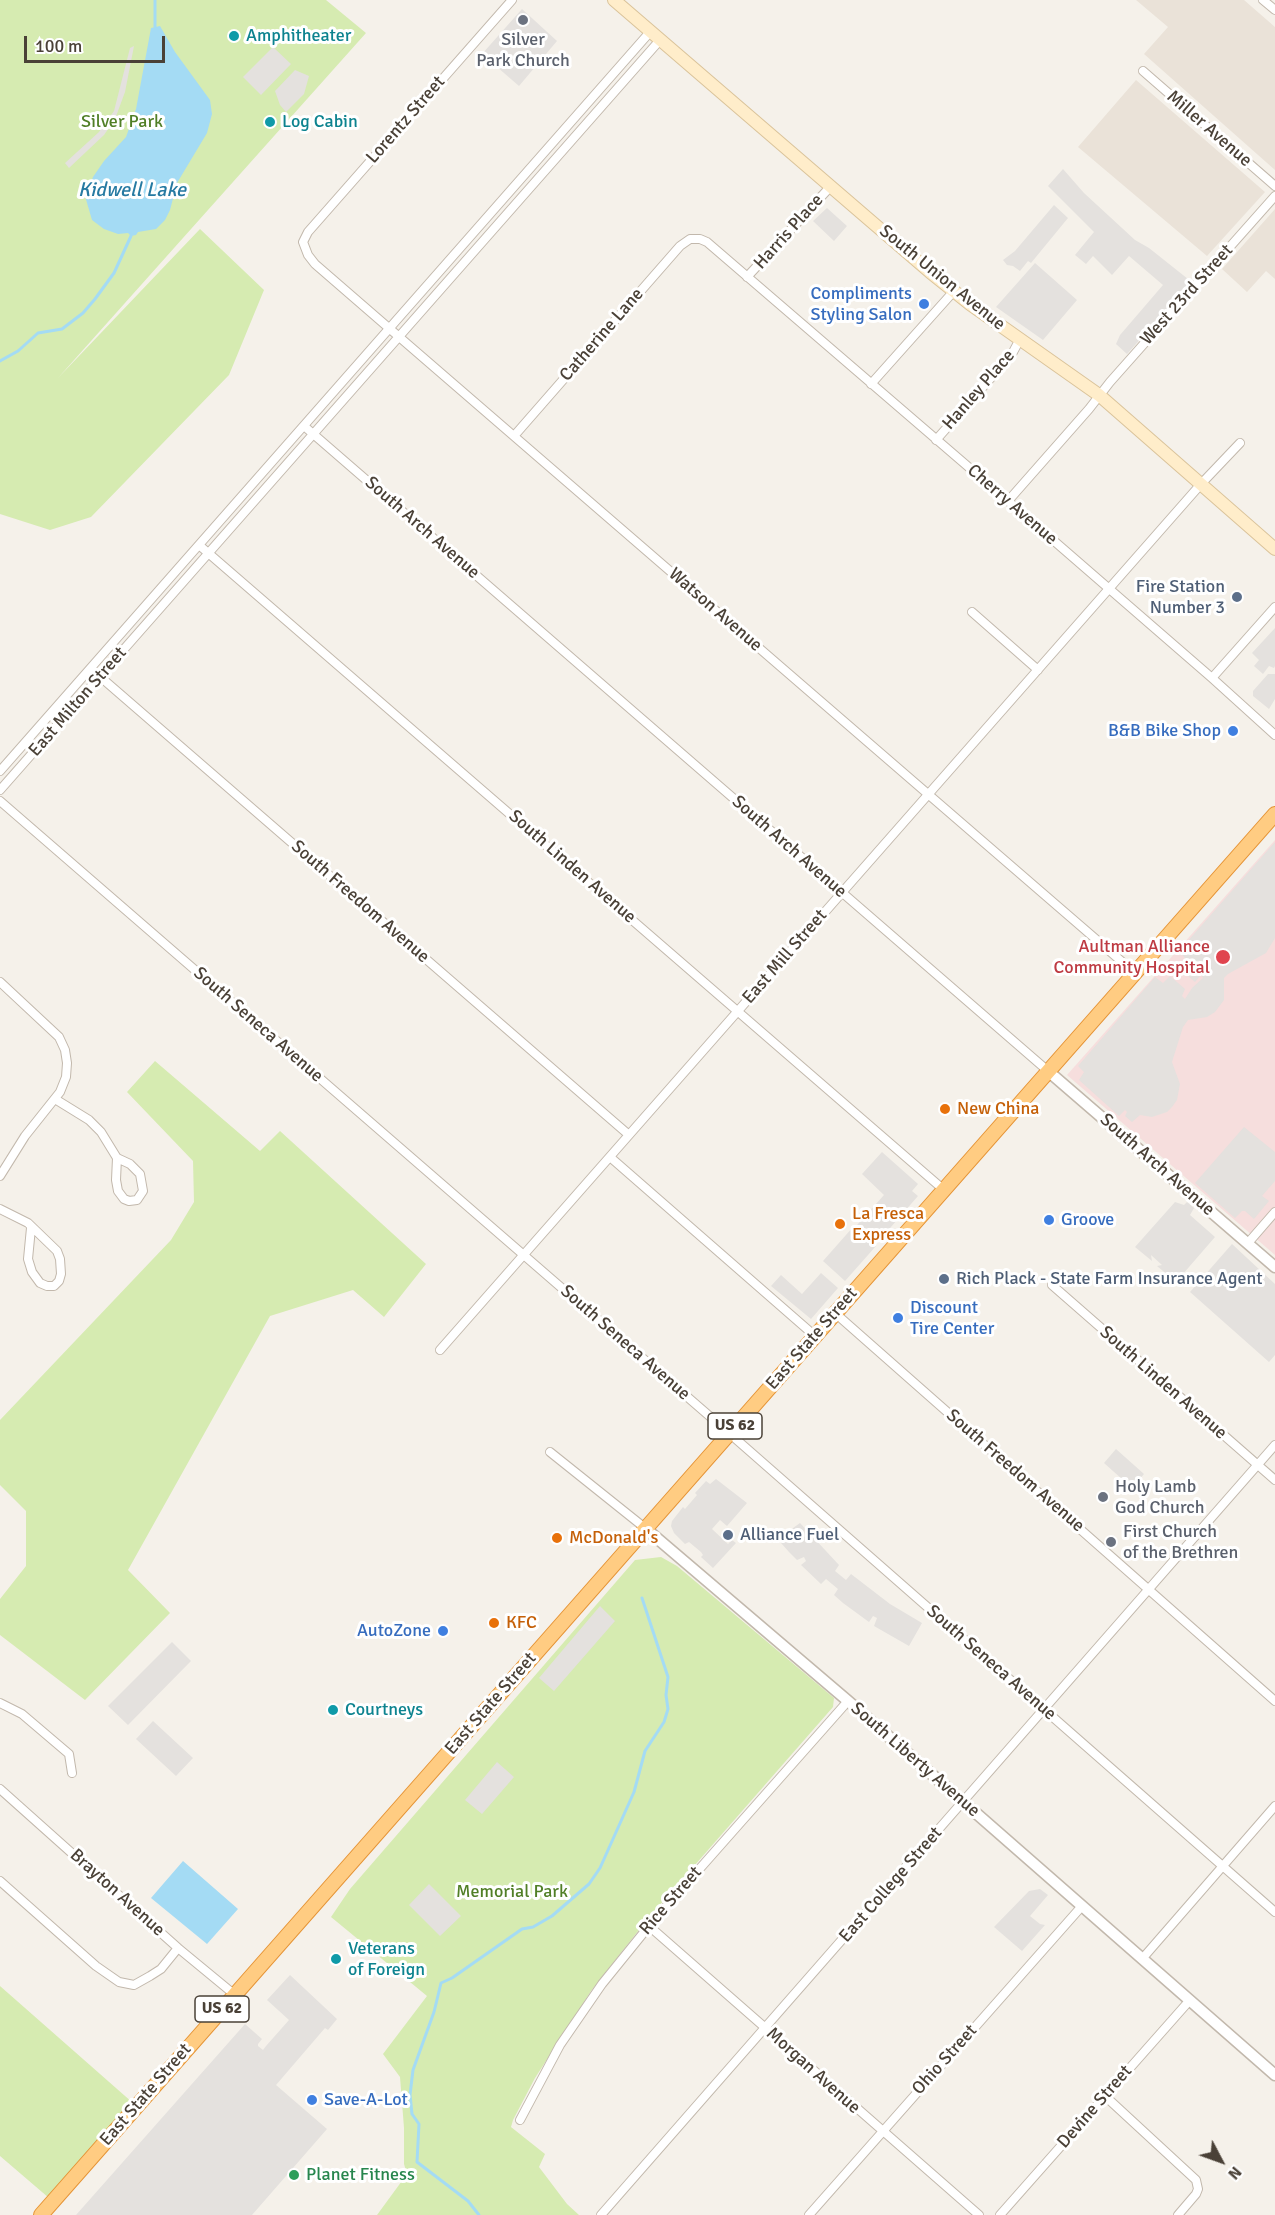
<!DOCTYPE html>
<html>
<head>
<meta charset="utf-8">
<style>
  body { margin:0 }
  #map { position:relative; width:1275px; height:2215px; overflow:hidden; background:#f5f1ea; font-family:Signika,sans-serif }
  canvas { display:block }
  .north { position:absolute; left:1191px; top:2131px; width:60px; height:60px; -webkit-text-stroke:4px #fff; paint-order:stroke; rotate:131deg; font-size:16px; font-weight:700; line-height:24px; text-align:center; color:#4a4137 }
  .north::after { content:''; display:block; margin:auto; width:21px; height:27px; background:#4a4137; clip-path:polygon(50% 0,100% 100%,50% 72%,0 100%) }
  .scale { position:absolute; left:24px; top:36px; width:141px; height:27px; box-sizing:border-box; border:3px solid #4a4137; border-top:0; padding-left:8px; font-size:18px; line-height:21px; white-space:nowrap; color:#4a4137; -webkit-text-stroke:4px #fff; paint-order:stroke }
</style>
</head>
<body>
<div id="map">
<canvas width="1275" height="2215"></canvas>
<div class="north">N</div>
<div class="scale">100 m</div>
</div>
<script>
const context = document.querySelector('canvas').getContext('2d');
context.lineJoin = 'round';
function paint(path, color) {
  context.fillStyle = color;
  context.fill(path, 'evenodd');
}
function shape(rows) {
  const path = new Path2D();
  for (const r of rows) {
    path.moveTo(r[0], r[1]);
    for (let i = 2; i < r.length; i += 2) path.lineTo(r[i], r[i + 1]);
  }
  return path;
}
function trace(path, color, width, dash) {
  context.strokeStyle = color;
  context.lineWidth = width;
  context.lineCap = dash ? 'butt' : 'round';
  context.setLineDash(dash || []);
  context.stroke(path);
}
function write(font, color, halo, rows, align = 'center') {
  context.font = font + ' Signika,sans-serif';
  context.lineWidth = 6;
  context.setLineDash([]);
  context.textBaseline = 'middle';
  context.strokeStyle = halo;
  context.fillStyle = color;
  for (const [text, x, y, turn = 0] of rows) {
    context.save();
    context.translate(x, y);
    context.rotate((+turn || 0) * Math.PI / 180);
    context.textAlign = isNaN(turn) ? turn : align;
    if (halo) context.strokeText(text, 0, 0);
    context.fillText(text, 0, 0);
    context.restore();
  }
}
const residential = shape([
  [1136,0,1244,0,1275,27,1275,170,1144,54,1168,27],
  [1136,80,1265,192,1207,256,1078,147],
  [1275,209,1275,279,1266,271,1247,292,1222,269]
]);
const medical = shape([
  [1275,840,1275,1255,1067,1075]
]);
const green = shape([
  [0,0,326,0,366,33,58,378,200,229,264,290,229,375,91,517,50,530,0,514],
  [155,1061,260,1151,280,1131,426,1264,384,1317,353,1290,270,1316,128,1570,170,1613,85,1700,0,1635,0,1599,26,1566,26,1511,0,1485,0,1420,171,1240,194,1202,193,1161,127,1092],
  [661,1557,677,1566,834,1698,833,1707,646,1921,591,1991,535,2078,513,2120,511,2127,545,2154,539,2167,567,2204,579,2215,377,2215,407,2174,404,2164,404,2128,400,2077,383,2054,427,1996,331,1917,350,1889,635,1560],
  [0,1986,133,2103,49,2198,0,2156]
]);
const parking = shape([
  [522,9,557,41,519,86,482,54],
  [134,46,125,92,115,119,104,135,69,168,65,163,99,132,114,111,130,48],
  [273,47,291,64,261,95,243,77],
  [295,70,309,76,304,94,286,112,280,105,275,91],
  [1063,169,1084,193,1135,240,1149,248,1188,279,1189,285,1127,354,1116,344,1120,335,1163,285,1129,256,1112,275,1093,256,1086,264,1075,255,1094,232,1048,186],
  [1054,205,1068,218,1031,263,1028,261,1020,271,1013,266,1007,265,1003,260,1015,251],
  [827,208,847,226,834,241,813,221],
  [1035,263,1077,300,1043,340,996,307],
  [1275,628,1275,666,1274,668,1269,666,1263,674,1254,666,1259,660,1252,653],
  [1268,674,1275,674,1275,699,1269,709,1253,696,1253,691],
  [1275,842,1275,938,1266,953,1228,974,1224,978,1224,1000,1215,1012,1207,1017,1188,1020,1183,1027,1172,1062,1180,1084,1177,1100,1172,1107,1167,1112,1152,1117,1140,1115,1132,1122,1125,1116,1127,1112,1125,1110,1119,1116,1079,1080,1084,1072,1078,1066,1155,977,1163,983,1170,976,1185,989,1182,996,1185,999,1192,988,1203,978,1201,975,1195,982,1178,967,1185,958,1179,951],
  [1244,1127,1275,1152,1275,1181,1262,1196,1269,1201,1254,1219,1245,1211,1242,1211,1235,1218,1195,1183],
  [882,1152,918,1184,912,1191,918,1196,877,1243,857,1225,884,1195,862,1174],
  [1175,1202,1184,1205,1187,1202,1194,1208,1190,1215,1215,1237,1176,1282,1157,1266,1162,1265,1151,1255,1152,1261,1135,1247],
  [853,1227,876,1246,845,1281,823,1261],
  [1232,1244,1275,1284,1275,1355,1269,1362,1190,1292],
  [821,1273,838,1288,811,1319,771,1286,781,1275,802,1294],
  [1116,1449,1144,1474,1132,1488,1104,1463],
  [716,1479,747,1503,727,1526,720,1520,712,1529,728,1544,732,1540,736,1543,713,1568,701,1557,703,1555,701,1552,689,1542,685,1544,674,1533,671,1526,672,1521,683,1507,685,1509,697,1495,695,1493,706,1481,710,1484],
  [800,1523,839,1565,835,1571,846,1580,851,1574,890,1604,922,1623,909,1646,874,1626,877,1618,873,1616,869,1622,843,1603,834,1595,838,1589,826,1579,821,1584,801,1565,806,1561,804,1557,797,1560,789,1552,781,1543,793,1528],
  [600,1606,615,1621,554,1691,539,1678],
  [172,1642,191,1661,128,1725,108,1706],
  [153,1721,193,1758,176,1776,136,1739],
  [497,1762,514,1777,482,1814,465,1800],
  [429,1884,461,1916,440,1936,409,1905],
  [1040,1889,1048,1895,1030,1916,1040,1924,1045,1925,1022,1951,994,1927,1029,1891],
  [290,1975,337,2019,328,2030,325,2028,276,2085,327,2129,252,2215,76,2215,245,2024,262,2039,258,2044,258,2046,263,2050,266,2046,289,2020,267,2000]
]);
const water = shape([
  [160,26,175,52,210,100,212,114,207,133,177,183,170,210,165,220,156,229,138,232,136,235,131,236,128,233,118,234,104,229,92,220,85,196,93,177,104,161,126,137,136,109,151,28],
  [183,1861,238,1909,207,1944,151,1898]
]);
const stream = shape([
  [155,0,155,27],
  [0,361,18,351,38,333,62,329,83,313,95,299,114,273,131,236],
  [479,2215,468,2201,417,2162,419,2124,412,2114,410,2095,413,2070,434,2012,441,1983,452,1978,522,1929,533,1927,552,1916,589,1884,600,1868,634,1792,645,1751,664,1722,668,1709,666,1695,668,1677,642,1598]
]);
const minor = shape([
  [512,0,308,232,303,242,308,255,315,264,390,329,1135,973],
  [1263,0,1275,10],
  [1143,71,1275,186],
  [747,277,831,186],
  [871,384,954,291],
  [304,426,1048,1071],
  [514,436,680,246,690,239,700,239,707,242,1008,501,1212,678,1275,735],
  [936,440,1012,354,1020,339],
  [1008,501,1089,409,1110,382,1275,196],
  [199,545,944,1190],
  [972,612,1038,670],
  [97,674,629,1135],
  [1212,678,1275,607],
  [0,771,650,32],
  [0,790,660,40],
  [0,801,729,1433,1275,1912],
  [0,982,59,1037,65,1050,67,1063,66,1077,60,1092,25,1136,0,1176],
  [55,1099,89,1120,101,1132,117,1158,116,1180,118,1191,124,1199,129,1201,137,1200,143,1191,140,1174,130,1164,117,1158],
  [610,1157,815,1336],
  [0,1209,28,1223,57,1251,60,1259,61,1274,59,1281,54,1286,47,1286,40,1283,32,1272,28,1259,31,1228],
  [1248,1243,1275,1212],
  [1052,1285,1275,1480],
  [835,1313,1275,1701],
  [440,1350,1201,484,1240,443],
  [550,1452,645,1528],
  [0,1703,22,1714,69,1754,72,1773],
  [0,1789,178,1948,235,1995],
  [0,1881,96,1966,119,1982,134,1985,150,1976,161,1969,178,1948],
  [649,1926,979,2215],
  [1142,1959,1275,1806],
  [1105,2096,1196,2180,1198,2189,1196,2194,1178,2215],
  [520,2120,560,2045,602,1984,649,1926,848,1701],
  [601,2215,1275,1445],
  [809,2215,1082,1906],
  [1000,2215,1190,2000]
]);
const tertiary = shape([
  [1048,1071,1275,1267],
  [645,1528,848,1701,1275,2075]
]);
const secondary = shape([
  [614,0,930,272,970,304,1099,395,1275,549]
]);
const trunk = shape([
  [41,2215,1275,814]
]);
const markers = [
  [523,20,6,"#6b7280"],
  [234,36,6,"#0f9aa8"],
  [270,122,6,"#0f9aa8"],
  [924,304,6,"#3f7fe0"],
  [1237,597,6,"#5c6f8a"],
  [1233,731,6,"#3f7fe0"],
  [1223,957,8,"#e0444e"],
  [945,1109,6,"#e8710a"],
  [1049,1220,6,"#3f7fe0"],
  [840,1224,6,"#e8710a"],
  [944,1279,6,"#5c6f8a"],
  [898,1318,6,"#3f7fe0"],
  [1103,1497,6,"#6b7280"],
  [728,1535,6,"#5c6f8a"],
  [557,1538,6,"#e8710a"],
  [1111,1542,6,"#6b7280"],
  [494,1623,6,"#e8710a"],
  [443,1631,6,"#3f7fe0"],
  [333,1710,6,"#0f9aa8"],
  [336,1959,6,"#0f9aa8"],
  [312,2100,6,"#3f7fe0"],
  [294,2175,6,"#2e9e5b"]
];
const shields = [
  [735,1426,54],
  [222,2009,54]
];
const shieldNames = [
  ["US 62",735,1426],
  ["US 62",222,2009]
];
const cultureNames = [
  ["Amphitheater",246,36],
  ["Log Cabin",282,122],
  ["Courtneys",345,1710],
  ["Veterans",348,1949],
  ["of Foreign",348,1970]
];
const worshipNames = [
  ["Silver",523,40,"center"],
  ["Park Church",523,61,"center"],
  ["Holy Lamb",1115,1487],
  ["God Church",1115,1508],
  ["First Church",1123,1532],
  ["of the Brethren",1123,1553]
];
const streetNames = [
  ["Lorentz Street",406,120,-49],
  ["Miller Avenue",1209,129,41],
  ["Harris Place",789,232,-48],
  ["South Union Avenue",942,278,39],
  ["West 23rd Street",1187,295,-48],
  ["Catherine Lane",602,335,-49],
  ["Hanley Place",979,390,-49],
  ["Cherry Avenue",1012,505,41],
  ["South Arch Avenue",422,528,41],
  ["Watson Avenue",715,610,41],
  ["East Milton Street",78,702,-49],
  ["South Arch Avenue",789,847,41],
  ["South Linden Avenue",572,867,41],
  ["South Freedom Avenue",360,902,41],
  ["East Mill Street",785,957,-49],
  ["South Seneca Avenue",258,1025,41],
  ["South Arch Avenue",1157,1165,41],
  ["East State Street",812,1339,-49],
  ["South Seneca Avenue",625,1343,41],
  ["South Linden Avenue",1163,1383,41],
  ["South Freedom Avenue",1015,1471,41],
  ["South Seneca Avenue",991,1663,41],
  ["East State Street",491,1704,-49],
  ["South Liberty Avenue",915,1760,41],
  ["East College Street",891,1885,-49],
  ["Brayton Avenue",117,1893,42],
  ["Rice Street",671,1901,-49],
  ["Ohio Street",945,2060,-48],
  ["Morgan Avenue",813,2071,42],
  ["East State Street",146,2095,-49],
  ["Devine Street",1095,2107,-49]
];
const parkNames = [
  ["Silver Park",122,122],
  ["Memorial Park",512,1892]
];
const shopNames = [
  ["Compliments",912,294],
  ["Styling Salon",912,315],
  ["B&B Bike Shop",1221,731],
  ["Groove",1061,1220,"left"],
  ["Discount",910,1308,"left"],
  ["Tire Center",910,1329,"left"],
  ["AutoZone",431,1631],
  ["Save-A-Lot",324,2100,"left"]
];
const serviceNames = [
  ["Fire Station",1225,587,"right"],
  ["Number 3",1225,608,"right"],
  ["Rich Plack - State Farm Insurance Agent",956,1279],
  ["Alliance Fuel",740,1535]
];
const healthNames = [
  ["Aultman Alliance",1210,947],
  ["Community Hospital",1210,968]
];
const foodNames = [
  ["New China",957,1109],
  ["La Fresca",852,1214],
  ["Express",852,1235],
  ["McDonald's",569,1538],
  ["KFC",506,1623]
];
const leisureNames = [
  ["Planet Fitness",306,2175]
];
const waterNames = [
  ["Kidwell Lake",132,191]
];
paint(residential, '#eae2d8');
paint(medical, '#f6dedd');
paint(green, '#d6ebb1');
paint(parking, '#e4e1de');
paint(water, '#a4dbf4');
trace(stream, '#a4dbf4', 3);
trace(minor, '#c2b8ac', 10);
trace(tertiary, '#c2b8ac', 13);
trace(secondary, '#dac39a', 14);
trace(trunk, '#e59335', 16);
trace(minor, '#fff', 8);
trace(tertiary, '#fff', 10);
trace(secondary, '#ffedca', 12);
trace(trunk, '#ffcc82', 14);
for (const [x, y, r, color] of markers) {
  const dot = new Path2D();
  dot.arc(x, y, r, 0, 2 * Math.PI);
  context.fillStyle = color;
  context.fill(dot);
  trace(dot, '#fff', 2);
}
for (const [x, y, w] of shields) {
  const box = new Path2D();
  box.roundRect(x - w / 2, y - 13, w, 26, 4.5);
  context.fillStyle = '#fff';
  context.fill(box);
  trace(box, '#4a4137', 1.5);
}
write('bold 16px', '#4a4137', null, shieldNames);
write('18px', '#0d838f', '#fff', cultureNames, 'left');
write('18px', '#5b616d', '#fff', worshipNames, 'left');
write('18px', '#4a4137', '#fff', streetNames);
write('18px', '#517f27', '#fff', parkNames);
write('18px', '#366cbe', '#fff', shopNames, 'right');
write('18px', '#4e5e75', '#fff', serviceNames, 'left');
write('18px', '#be3a42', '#fff', healthNames, 'right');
write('18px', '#c56008', '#fff', foodNames, 'left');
write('18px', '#27864d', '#fff', leisureNames, 'left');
write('italic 20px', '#267aa2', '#fff', waterNames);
</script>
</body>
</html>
